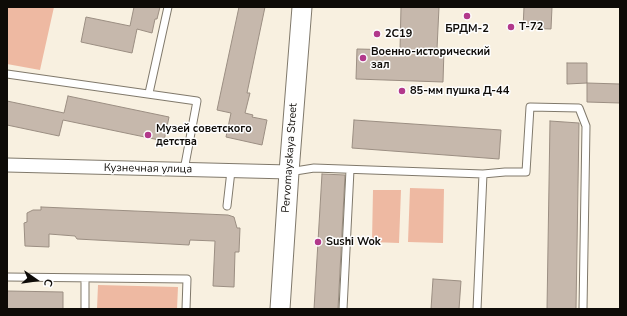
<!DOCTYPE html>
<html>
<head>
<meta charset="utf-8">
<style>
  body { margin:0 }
  #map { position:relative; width:627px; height:316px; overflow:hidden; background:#f8f0e0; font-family:"Nunito Sans",sans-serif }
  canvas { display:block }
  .frame { position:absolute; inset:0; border:8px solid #0e0b07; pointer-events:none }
  .north { position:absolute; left:16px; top:260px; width:40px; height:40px; -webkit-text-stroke:3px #fefefe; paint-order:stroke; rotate:103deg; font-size:11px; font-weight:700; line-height:16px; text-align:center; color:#0e0b07 }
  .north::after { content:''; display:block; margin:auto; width:14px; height:18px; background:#0e0b07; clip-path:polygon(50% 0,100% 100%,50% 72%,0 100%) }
</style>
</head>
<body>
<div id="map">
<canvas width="627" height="316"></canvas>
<div class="frame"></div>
<div class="north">С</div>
</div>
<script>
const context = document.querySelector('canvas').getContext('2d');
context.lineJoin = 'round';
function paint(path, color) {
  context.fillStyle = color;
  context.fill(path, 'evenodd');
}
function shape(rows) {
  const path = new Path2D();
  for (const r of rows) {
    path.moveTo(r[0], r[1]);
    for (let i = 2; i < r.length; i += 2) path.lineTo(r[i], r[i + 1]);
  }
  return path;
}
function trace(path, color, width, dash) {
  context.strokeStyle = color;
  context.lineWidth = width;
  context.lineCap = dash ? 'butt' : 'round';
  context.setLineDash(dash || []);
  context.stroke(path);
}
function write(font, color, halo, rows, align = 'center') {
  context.font = font + ' "Nunito Sans",sans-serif';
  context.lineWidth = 3;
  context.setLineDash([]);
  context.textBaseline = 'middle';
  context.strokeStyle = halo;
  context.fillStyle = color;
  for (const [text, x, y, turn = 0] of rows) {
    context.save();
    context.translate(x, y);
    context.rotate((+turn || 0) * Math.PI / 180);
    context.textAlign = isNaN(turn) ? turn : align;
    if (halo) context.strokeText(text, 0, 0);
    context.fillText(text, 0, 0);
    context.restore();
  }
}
const green = shape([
  [7,7,54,7,40,70,7,64],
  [410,188,444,189,443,243,408,242],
  [373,190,401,190,399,243,372,242],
  [98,285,178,287,177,309,97,309]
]);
const building = shape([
  [134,7,160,7,157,19,155,19,152,33,137,29,132,53,81,42,86,17,130,26,134,7],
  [239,7,265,7,247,93,250,93,245,113,253,115,252,117,267,120,262,145,226,137,231,113,217,110,239,7],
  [401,7,439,7,437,49,444,49,443,82,356,79,357,49,400,50,401,7],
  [524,7,552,7,551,29,523,28,524,7],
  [567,63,587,63,587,83,567,84,567,63],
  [587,83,620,84,620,103,587,102,587,83],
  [68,96,169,117,164,141,63,120,59,136,7,125,7,101,64,113,68,96],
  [354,120,501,130,499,159,352,148,354,120],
  [550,121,579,123,576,309,547,309,550,121],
  [322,174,345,175,338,309,314,309,322,174],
  [41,207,228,215,234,217,237,228,240,228,239,252,235,252,234,287,213,286,215,241,190,240,189,245,77,239,75,236,49,234,49,247,25,246,24,223,27,222,27,213,33,210,41,210,41,207],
  [433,279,461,281,459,309,431,309,433,279],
  [7,291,63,292,63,309,7,309,7,291]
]);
const lane = shape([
  [7,74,197,101,184,170],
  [149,93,168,7],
  [289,172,314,168,483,174,505,172,526,172,530,107,579,108,586,126,583,309],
  [227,206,231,171],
  [7,277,187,279,186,309],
  [85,309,85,278],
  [343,309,350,170],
  [477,309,483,174]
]);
const street = shape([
  [7,165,289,172]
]);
const secondary = shape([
  [280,309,289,172,302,7]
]);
const markers = [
  [467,16,4,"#b2388b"],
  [511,27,4,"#b2388b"],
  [377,34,4,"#b2388b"],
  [363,58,4,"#b2388b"],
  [402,91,4,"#b2388b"],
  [148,135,4,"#b2388b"],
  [318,242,4,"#b2388b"]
];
const poiNames = [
  ["Т-72",519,27],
  ["БРДМ-2",467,29,"center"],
  ["2С19",385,34],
  ["Военно-исторический",371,52],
  ["зал",371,65],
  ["85-мм пушка Д-44",410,91],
  ["Музей советского",156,129],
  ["детства",156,142],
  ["Sushi Wok",326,242]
];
const streetNames = [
  ["Pervomayskaya Street",290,158,-86],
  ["Кузнечная улица",148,169,1]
];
paint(green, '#eeb9a2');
paint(building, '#c6b8ac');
trace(building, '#9b8e82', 1);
trace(lane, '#80796b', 9);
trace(street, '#80796b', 15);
trace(secondary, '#80796b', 21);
trace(lane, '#fff', 7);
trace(street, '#fff', 13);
trace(secondary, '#fff', 19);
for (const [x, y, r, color] of markers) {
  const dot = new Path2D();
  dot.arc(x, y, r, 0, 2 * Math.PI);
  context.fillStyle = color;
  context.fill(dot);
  trace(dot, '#fefefe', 1.5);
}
write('bold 11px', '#0e0b07', '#fefefe', poiNames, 'left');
write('11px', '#0e0b07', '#fefefe', streetNames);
</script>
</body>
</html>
